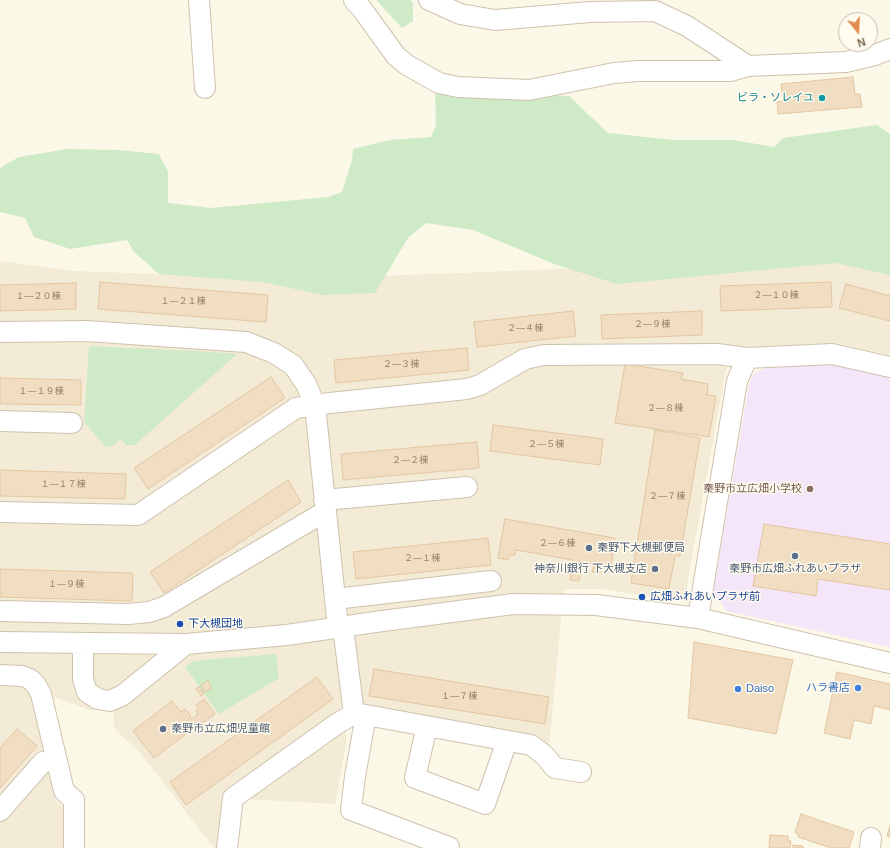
<!DOCTYPE html>
<html>
<head>
<meta charset="utf-8">
<style>
  body { margin:0 }
  #map { position:relative; width:890px; height:848px; overflow:hidden; background:#fcf8e8; font-family:Arial,sans-serif }
  canvas { display:block }
  .north { position:absolute; left:838px; top:12px; width:40px; height:40px; box-sizing:border-box; background:#fffbef; border:1px solid #c8beae; border-radius:50%; rotate:162deg; font-size:11px; font-weight:700; line-height:16px; text-align:center; color:#76634c }
  .north::after { content:''; display:block; margin:auto; width:14px; height:18px; background:#e28c51; clip-path:polygon(50% 0,100% 100%,50% 72%,0 100%) }
</style>
</head>
<body>
<div id="map">
<canvas width="890" height="848"></canvas>
<div class="north">N</div>
</div>
<script>
const context = document.querySelector('canvas').getContext('2d');
context.lineJoin = 'round';
function paint(path, color) {
  context.fillStyle = color;
  context.fill(path, 'evenodd');
}
function shape(rows) {
  const path = new Path2D();
  for (const r of rows) {
    path.moveTo(r[0], r[1]);
    for (let i = 2; i < r.length; i += 2) path.lineTo(r[i], r[i + 1]);
  }
  return path;
}
function trace(path, color, width, dash) {
  context.strokeStyle = color;
  context.lineWidth = width;
  context.lineCap = dash ? 'butt' : 'round';
  context.setLineDash(dash || []);
  context.stroke(path);
}
function write(font, color, halo, rows, align = 'center') {
  context.font = font + ' Arial,"Noto Sans JP",sans-serif';
  context.lineWidth = 3;
  context.setLineDash([]);
  context.textBaseline = 'middle';
  context.strokeStyle = halo;
  context.fillStyle = color;
  for (const [text, x, y, turn = 0] of rows) {
    context.save();
    context.translate(x, y);
    context.rotate((+turn || 0) * Math.PI / 180);
    context.textAlign = isNaN(turn) ? turn : align;
    if (halo) context.strokeText(text, 0, 0);
    context.fillText(text, 0, 0);
    context.restore();
  }
}
const residential = shape([
  [846,258,890,267,890,355,836,343,730,348,686,591,674,600,602,589,564,589,549,747,536,736,368,706,346,706,346,745,335,804,223,798,216,848,214,848,137,749,117,732,114,726,114,711,89,710,47,694,32,696,56,801,64,809,63,848,0,848,0,261,75,271,300,279]
]);
const education = shape([
  [831,363,890,378,890,647,727,611,713,594,749,384,753,375,765,368]
]);
const green = shape([
  [376,0,410,0,413,3,413,21,402,28],
  [435,93,569,96,608,133,674,140,733,140,774,147,783,138,877,125,890,134,890,275,836,263,617,284,554,264,473,230,426,223,408,238,375,293,323,295,262,282,159,274,134,252,127,240,70,249,34,237,25,218,0,212,0,168,19,157,67,149,118,150,159,154,168,172,168,203,211,208,328,197,342,192,352,160,353,149,390,140,431,137,436,125],
  [89,346,213,352,237,354,135,445,126,445,121,439,111,447,106,447,84,422],
  [276,654,279,678,219,714,185,667,191,662,203,660]
]);
const building = shape([
  [853,77,855,94,860,94,862,107,778,114,777,102,783,101,781,84,853,77],
  [100,282,268,295,266,322,98,309,100,282],
  [831,282,832,307,721,311,720,286,831,282],
  [76,283,76,309,0,311,0,285,76,283],
  [846,284,890,296,890,321,839,308,846,284],
  [573,311,576,336,477,347,474,322,573,311],
  [702,311,702,335,602,339,601,315,702,311],
  [467,348,469,370,336,383,334,360,467,348],
  [625,364,683,373,681,379,708,384,707,395,716,396,709,437,615,423,625,364],
  [271,377,285,398,148,489,134,468,271,377],
  [0,378,81,380,81,405,0,404,0,378],
  [493,425,603,439,600,465,490,451,493,425],
  [655,430,700,438,680,556,675,556,669,589,631,583,655,430],
  [477,442,479,468,343,480,341,454,477,442],
  [0,470,126,474,125,499,0,496,0,470],
  [288,480,301,502,164,593,150,572,288,480],
  [505,519,615,538,611,566,601,564,600,573,592,572,594,564,582,562,579,581,570,580,573,560,516,550,515,555,509,555,508,560,498,558,505,519],
  [764,524,890,544,890,590,818,579,816,596,753,586,764,524],
  [488,538,491,565,356,579,353,552,488,538],
  [0,569,133,573,132,601,0,597,0,569],
  [694,642,793,660,776,734,688,718,694,642],
  [374,669,549,697,545,724,369,696,374,669],
  [837,672,890,684,890,710,874,706,871,724,854,720,850,739,824,733,837,672],
  [317,677,333,699,186,805,170,782,317,677],
  [208,681,212,688,205,692,201,685,208,681],
  [199,687,204,694,201,696,196,689,199,687],
  [204,699,215,714,196,728,190,720,198,714,196,711,199,708,196,705,204,699],
  [172,701,181,712,185,709,191,716,188,720,194,728,154,758,133,731,172,701],
  [17,729,37,746,0,788,0,748,17,729],
  [801,814,854,832,849,848,831,848,798,837,798,834,795,832,801,814],
  [890,826,890,837,887,836,890,826],
  [770,835,788,836,788,841,791,841,790,848,769,848,770,835],
  [793,845,803,846,803,848,793,848,793,845]
]);
const minor = shape([
  [199,0,205,88],
  [354,0,362,9,396,56,407,65,439,83,458,87,529,90,614,73,638,71,731,71,748,66,846,62,875,55,890,49],
  [429,0,460,14,495,20,590,12,655,11,687,26,748,66],
  [0,332,87,331,246,342,274,353,293,365,306,384,315,405,338,628],
  [0,421,72,423],
  [324,500,467,487],
  [0,512,138,515,296,408,330,403,467,389,480,385,525,359,544,355,717,354,747,358,832,354,890,367],
  [335,599,491,581],
  [0,611,128,614,149,612,164,607,326,511],
  [698,618,737,381,747,358],
  [343,627,354,714,366,715,531,745,544,755,555,768,581,772],
  [0,642,186,644,287,635,375,622,513,604,596,605,698,618,890,663],
  [83,644,83,679,87,692,98,699,110,701,123,695,186,644],
  [0,675,22,676,30,679,36,685,41,694,64,791,74,800,74,848],
  [366,715,355,776,351,810,449,847],
  [427,726,415,778,485,804,507,741],
  [0,811,43,762,56,760],
  [227,848,233,798,338,723,354,714],
  [870,848,871,838]
]);
const markers = [
  [822,98,4,"#0f9aa8"],
  [810,489,4,"#8d6e63"],
  [589,548,4,"#5c6f8a"],
  [795,556,4,"#5c6f8a"],
  [655,569,4,"#5c6f8a"],
  [642,597,4,"#1a4fb4"],
  [180,624,4,"#1a4fb4"],
  [858,688,4,"#3f7fe0"],
  [738,689,4,"#3f7fe0"],
  [163,729,4,"#5c6f8a"]
];
const numberNames = [
  ["２―１０棟",776,296],
  ["１―２０棟",38,297],
  ["１―２１棟",183,302],
  ["２―９棟",652,325],
  ["２―４棟",525,329],
  ["２―３棟",401,365],
  ["１―１９棟",41,392],
  ["２―８棟",665,409],
  ["２―５棟",546,445],
  ["２―２棟",410,461],
  ["１―１７棟",63,485],
  ["２―７棟",667,497],
  ["２―６棟",557,544],
  ["２―１棟",422,559],
  ["１―９棟",66,585],
  ["１―７棟",459,697]
];
const cultureNames = [
  ["ビラ・ソレイユ",814,98]
];
const educationNames = [
  ["秦野市立広畑小学校",802,489]
];
const serviceNames = [
  ["秦野下大槻郵便局",597,548],
  ["神奈川銀行 下大槻支店",647,569,"right"],
  ["秦野市広畑ふれあいプラザ",795,569,"center"],
  ["秦野市立広畑児童館",171,729]
];
const transitNames = [
  ["広畑ふれあいプラザ前",650,597],
  ["下大槻団地",188,624]
];
const shopNames = [
  ["ハラ書店",850,688],
  ["Daiso",746,689,"left"]
];
paint(residential, '#f4ebd7');
paint(education, '#f5e5f9');
paint(green, '#ceeac7');
paint(building, '#f1ddc1');
trace(building, '#e3c6a1', 1);
trace(minor, '#cec2ae', 22);
trace(minor, '#fff', 20);
for (const [x, y, r, color] of markers) {
  const dot = new Path2D();
  dot.arc(x, y, r, 0, 2 * Math.PI);
  context.fillStyle = color;
  context.fill(dot);
  trace(dot, '#fffbef', 1.5);
}
write('9px', '#958269', null, numberNames);
write('11px', '#0d838f', '#fffbef', cultureNames, 'right');
write('11px', '#785e54', '#fffbef', educationNames, 'right');
write('11px', '#4e5e75', '#fffbef', serviceNames, 'left');
write('11px', '#164399', '#fffbef', transitNames, 'left');
write('11px', '#366cbe', '#fffbef', shopNames, 'right');
</script>
</body>
</html>
